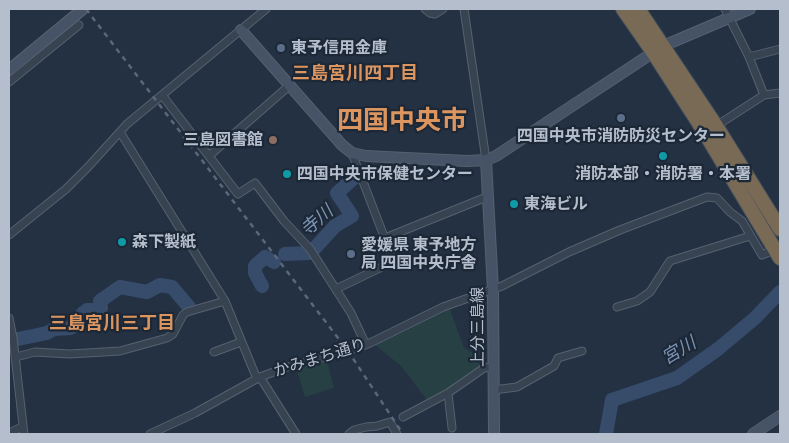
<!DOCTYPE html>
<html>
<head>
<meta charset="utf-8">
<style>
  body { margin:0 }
  #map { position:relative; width:789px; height:443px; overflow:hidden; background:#243143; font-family:Cabin,sans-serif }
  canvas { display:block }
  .frame { position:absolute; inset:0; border:10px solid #b5becc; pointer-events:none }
</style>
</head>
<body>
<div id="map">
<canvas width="789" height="443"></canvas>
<div class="frame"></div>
</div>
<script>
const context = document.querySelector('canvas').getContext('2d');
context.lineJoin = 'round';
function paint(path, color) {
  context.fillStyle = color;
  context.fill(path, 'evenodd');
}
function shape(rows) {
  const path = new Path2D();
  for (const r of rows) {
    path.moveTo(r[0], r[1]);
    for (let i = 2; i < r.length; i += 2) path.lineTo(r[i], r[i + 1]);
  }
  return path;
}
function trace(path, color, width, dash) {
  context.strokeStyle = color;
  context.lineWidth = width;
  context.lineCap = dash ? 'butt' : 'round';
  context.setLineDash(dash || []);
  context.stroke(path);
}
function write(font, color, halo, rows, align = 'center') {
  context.font = font + ' Cabin,"Noto Sans JP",sans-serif';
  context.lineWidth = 4.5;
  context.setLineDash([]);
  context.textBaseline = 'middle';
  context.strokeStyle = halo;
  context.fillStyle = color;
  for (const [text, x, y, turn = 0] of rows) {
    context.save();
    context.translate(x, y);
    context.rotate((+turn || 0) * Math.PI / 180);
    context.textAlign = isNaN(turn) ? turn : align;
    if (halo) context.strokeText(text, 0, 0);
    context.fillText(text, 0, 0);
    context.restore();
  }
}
const green = shape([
  [449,307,464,348,475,354,481,367,428,401,401,366,374,344],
  [327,361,334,388,305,397,296,368]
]);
const river = shape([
  [285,254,309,253,314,249,335,226,352,216,337,193,355,177],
  [262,286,255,273,255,266,265,257,274,262],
  [18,339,47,333,54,329,71,328,83,313,87,310,97,310,101,308,100,301,120,287,147,292,160,285,172,287,189,307],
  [606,434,612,400,677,378,718,349,755,318,780,292]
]);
const street = shape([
  [425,9,430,13,435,14,443,9],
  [464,9,486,160],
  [725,9,749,57,764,95],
  [749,57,780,49],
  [9,82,79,25],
  [162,95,238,194,255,183,284,221,310,249,351,313,366,345],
  [716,126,764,95,780,93],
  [120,132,225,301,257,379],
  [210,155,290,85],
  [9,235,66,189,88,167,127,124,266,9],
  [385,238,489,196],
  [336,289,384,266,389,259,390,252,352,153],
  [617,307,637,301,650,292,670,261,750,236],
  [9,318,13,338,24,434],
  [214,352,241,342],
  [16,357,35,352,70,354,120,351,167,338,173,334,183,315,187,312,225,301],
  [260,377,296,434],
  [493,390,517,387,554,366,558,358,582,351],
  [448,393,452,428],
  [403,417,448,393,484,368,493,367],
  [9,433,22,427],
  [150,434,195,413,260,377,287,367,348,351,370,343,443,307,502,286,569,252,620,230,707,197,717,198,730,212,742,221,762,255,776,249],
  [349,434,354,430,366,427,377,426,390,422,397,434]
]);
const secondary = shape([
  [241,30,342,145,352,153,366,156,467,161,486,160,496,156,663,46,750,9],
  [9,70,83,9],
  [486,160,493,290,494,434],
  [753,434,780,416]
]);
const highway = shape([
  [623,9,653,52,702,128,780,258],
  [638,9,716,126,780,229]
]);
const rail = shape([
  [86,9,348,351,403,434]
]);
const markers = [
  [281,48,5,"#5c6f8a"],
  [621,118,5,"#5c6f8a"],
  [273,140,5,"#8d6e63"],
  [663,156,5,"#0f9aa8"],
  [287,174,5,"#0f9aa8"],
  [514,204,5,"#0f9aa8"],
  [122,242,5,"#0f9aa8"],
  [351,254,5,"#5c6f8a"]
];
const poiNames = [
  ["東予信用金庫",291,48],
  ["四国中央市消防防災センター",621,136,"center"],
  ["三島図書館",263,140,"right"],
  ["四国中央市保健センター",297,174],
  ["消防本部・消防署・本署",663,174,"center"],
  ["東海ビル",524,204],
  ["森下製紙",132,242],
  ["愛媛県 東予地方",361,245],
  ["局 四国中央庁舎",361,263]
];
const streetNames = [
  ["上分三島線",478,327,-90],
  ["かみまち通り",320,358,-17]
];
const neighbourhoodNames = [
  ["三島宮川四丁目",355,74],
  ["三島宮川三丁目",112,324]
];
const waterNames = [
  ["寺川",317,221,-41],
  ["宮川",679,351,-31]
];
const townNames = [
  ["四国中央市",402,121]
];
paint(green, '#264043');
trace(river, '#374c6b', 14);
trace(street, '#56616f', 9);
trace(secondary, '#56616f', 12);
trace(highway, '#434e5c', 16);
trace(street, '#384352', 7);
trace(secondary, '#465265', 10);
trace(highway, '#796a55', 14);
trace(rail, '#5a6779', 2.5, [5, 5]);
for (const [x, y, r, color] of markers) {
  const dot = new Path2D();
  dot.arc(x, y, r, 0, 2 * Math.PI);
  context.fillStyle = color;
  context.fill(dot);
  trace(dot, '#1d2837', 2);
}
write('bold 16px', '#b5becc', '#1d2837', poiNames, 'left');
write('16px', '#b5becc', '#1d2837', streetNames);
write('bold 18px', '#dd955f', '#1d2837', neighbourhoodNames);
write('italic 18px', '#7b94b5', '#1d2837', waterNames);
write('bold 26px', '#dd955f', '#1d2837', townNames);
</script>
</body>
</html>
